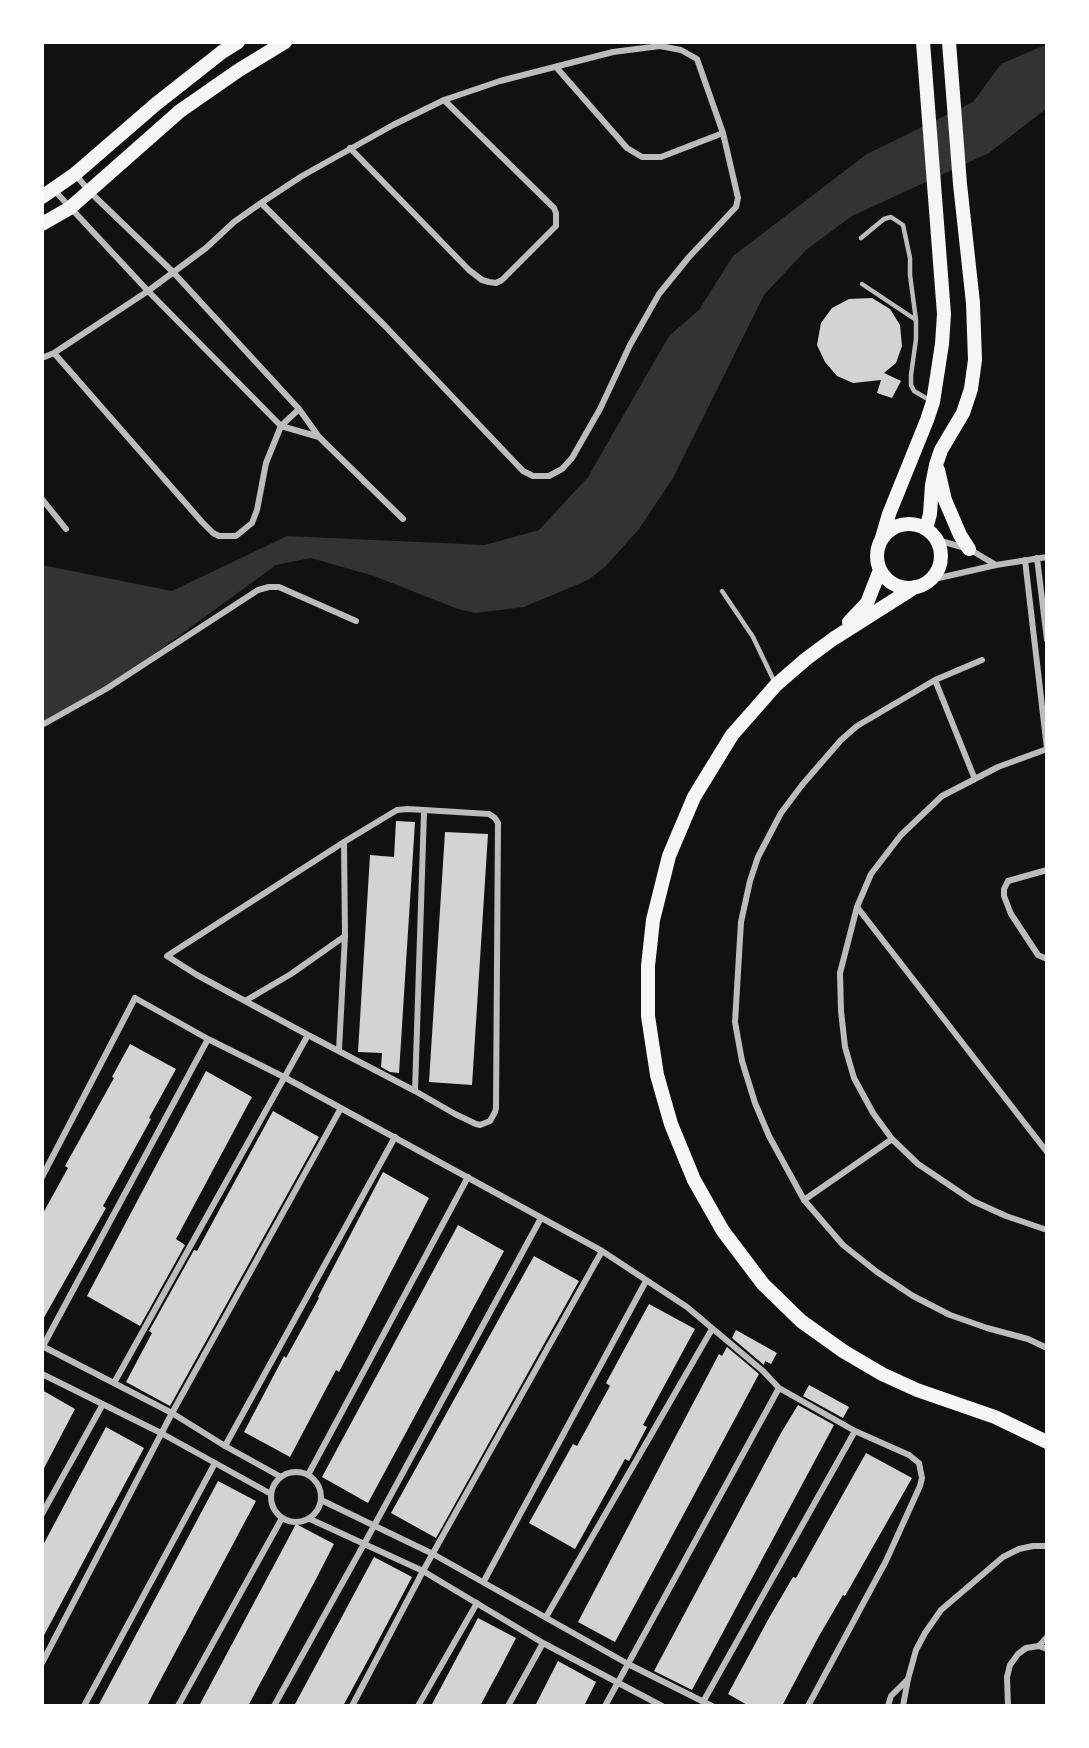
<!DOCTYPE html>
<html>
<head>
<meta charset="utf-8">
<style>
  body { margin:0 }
  #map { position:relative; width:1089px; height:1748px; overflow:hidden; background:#111; font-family:"Nunito Sans",sans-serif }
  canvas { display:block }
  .frame { position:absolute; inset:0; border:44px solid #fff; pointer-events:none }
</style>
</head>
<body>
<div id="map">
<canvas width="1089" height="1748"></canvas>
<div class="frame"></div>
</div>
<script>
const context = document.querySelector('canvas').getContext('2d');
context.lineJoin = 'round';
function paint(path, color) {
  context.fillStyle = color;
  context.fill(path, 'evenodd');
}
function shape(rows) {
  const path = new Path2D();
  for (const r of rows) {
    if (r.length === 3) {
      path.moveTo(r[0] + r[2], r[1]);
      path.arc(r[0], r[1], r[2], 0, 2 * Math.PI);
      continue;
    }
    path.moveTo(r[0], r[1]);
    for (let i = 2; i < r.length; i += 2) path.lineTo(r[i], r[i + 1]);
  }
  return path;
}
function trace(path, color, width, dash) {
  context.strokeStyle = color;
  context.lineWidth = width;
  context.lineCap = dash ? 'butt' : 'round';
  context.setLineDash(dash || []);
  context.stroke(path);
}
const water = shape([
  [1047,44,1047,108,989,153,852,216,806,250,764,295,673,478,639,529,605,567,588,580,524,607,475,613,455,608,374,576,311,558,276,565,106,689,42,725,42,565,172,591,287,536,485,545,539,530,588,477,669,336,699,310,733,256,867,154,973,102,1001,64]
]);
const building = shape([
  [872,298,890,309,900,325,902,346,896,363,884,373,901,381,892,398,877,393,881,380,853,383,837,376,825,362,817,345,821,323,832,308,849,299],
  [396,821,415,822,399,1073,390,1072,381,1067,382,1053,358,1052,370,855,394,857],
  [445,832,488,834,472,1085,429,1082],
  [130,1044,176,1069,149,1118,151,1119,103,1206,106,1208,42,1321,42,1215,68,1168,65,1166,114,1078,112,1077],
  [206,1071,252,1097,176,1239,185,1245,140,1326,87,1296],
  [273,1111,319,1137,170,1406,126,1382,152,1333,149,1331,194,1250,197,1251],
  [383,1172,429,1198,357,1338,339,1372,336,1370,290,1457,244,1432,284,1356,286,1358,319,1298,318,1297],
  [458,1225,504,1251,368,1503,322,1477],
  [534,1256,579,1281,436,1538,391,1513],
  [649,1304,695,1329,643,1425,647,1427,629,1461,625,1459,575,1549,529,1523,573,1444,577,1446,610,1386,606,1383],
  [736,1330,777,1353,771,1364,765,1361,764,1365,732,1338],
  [727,1347,759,1374,615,1642,578,1622,719,1354,722,1356],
  [809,1385,849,1407,843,1418,803,1396],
  [42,1390,75,1409,42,1472],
  [798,1405,834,1425,692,1690,654,1671,781,1433],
  [106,1427,144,1448,42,1639,42,1547],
  [866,1453,912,1478,845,1596,843,1595,819,1636,782,1706,749,1706,728,1694,769,1618,793,1577,796,1578],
  [218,1481,256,1501,153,1694,147,1706,98,1706],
  [296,1524,334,1544,315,1581,248,1706,199,1706],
  [374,1557,412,1577,368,1660,343,1706,294,1706],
  [478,1618,516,1638,501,1667,480,1706,431,1706],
  [558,1661,596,1682,584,1706,535,1706]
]);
const service = shape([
  [861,238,884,219,891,217,903,225,910,258,910,275,916,320,916,339,911,375,911,385,914,391,931,401],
  [862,284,916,320],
  [722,591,753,637,775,683]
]);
const minor = shape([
  [556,67,627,148,642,157,661,157,723,133],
  [350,148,469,270,482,280,489,282,496,283,502,280,556,226,556,213,554,208,444,100],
  [75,174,90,192,173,272,299,409,319,437,403,519],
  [54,190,148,291,281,426,319,437],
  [54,353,202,522,213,533,219,536,236,536,252,523,257,510,266,463,281,426,299,409],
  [42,358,54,353,148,291,206,248,234,222,261,203,302,176,393,125,444,100,500,81,613,52,660,46,681,50,697,59,723,133,738,198,736,207,689,257,659,294,630,345,600,409,572,458,562,469,549,476,533,476,523,471,385,326,261,203],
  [42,499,66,529],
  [937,540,969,549,996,565],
  [1037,558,1047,640],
  [1025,560,1047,749],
  [930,580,996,565,1047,557],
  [982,660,935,680,857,726,841,740,802,785,781,813,758,857,750,881,741,922,735,1022,742,1061,755,1103,769,1136,804,1200,843,1245,877,1272,913,1296,950,1315,987,1328,1028,1339,1047,1348],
  [935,680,974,777],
  [42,725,106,689,258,590,269,587,279,587,356,621],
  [1047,749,998,767,942,796,901,835,871,874,857,907,840,973,841,1011,845,1047,854,1078,873,1113,892,1139,918,1164,973,1201,1006,1216,1047,1230],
  [408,809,489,814,495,818,498,823,496,1108,495,1112,490,1121,480,1125,476,1124,455,1114,415,1091,308,1035,197,975,167,956,344,842,397,810,408,809],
  [1047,870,1008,881,1004,889,1004,896,1011,914,1038,955,1047,959],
  [857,907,1047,1152],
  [245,1001,291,974,345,936],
  [339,1050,345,936,344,842],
  [415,1091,424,812],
  [42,1177,135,998,208,1039,284,1077,602,1251,687,1307,763,1371,779,1388,855,1431,909,1455,919,1463,922,1478,920,1486,886,1561,808,1706],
  [804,1200,892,1139],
  [42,1346,172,1413,225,1446,281,1477],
  [43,1346,208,1039],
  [42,1374,161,1433,271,1494],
  [114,1383,308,1035],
  [225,1446,395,1137],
  [296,1497,25],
  [308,1475,468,1177],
  [321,1500,433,1554,628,1664,712,1706],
  [42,1514,103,1404],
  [310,1519,423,1571,543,1643,662,1706],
  [484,1581,646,1281],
  [546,1617,712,1329],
  [1039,1646,1047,1637],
  [42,1663,172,1413,341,1108],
  [703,1702,855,1431],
  [84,1706,215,1463],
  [178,1706,282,1518],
  [274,1706,374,1526,541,1218],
  [352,1706,423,1571,602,1251],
  [418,1706,477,1603],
  [508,1706,543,1643],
  [605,1706,779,1388],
  [888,1706,891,1696,908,1679],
  [903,1706,908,1679,916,1650,925,1633,941,1610,1003,1557,1019,1549,1033,1546,1047,1546],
  [1008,1706,1007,1677,1010,1665,1018,1654,1026,1648,1039,1646,1047,1649]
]);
const primary = shape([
  [42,197,75,174,156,104,222,52,238,42],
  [42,224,70,208,180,111,239,70,285,42],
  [938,470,945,500,960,535,969,549],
  [909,556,32],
  [926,529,930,514,932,485,936,465,941,450,963,413,971,389,975,360,973,303,960,184,949,42],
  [882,538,889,514,927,420,933,402,942,344,944,314,923,42],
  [915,587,833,639,806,659,776,685,732,735,694,797,669,856,653,920,648,966,648,1016,657,1075,671,1124,694,1180,723,1231,763,1284,801,1321,843,1351,882,1374,917,1390,995,1417,1047,1442],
  [849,622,867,603,880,570]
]);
paint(water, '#333');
paint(building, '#d3d3d3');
trace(service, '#bcbcbc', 4.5);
trace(minor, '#bcbcbc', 6);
trace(primary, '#f5f5f5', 14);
</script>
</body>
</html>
